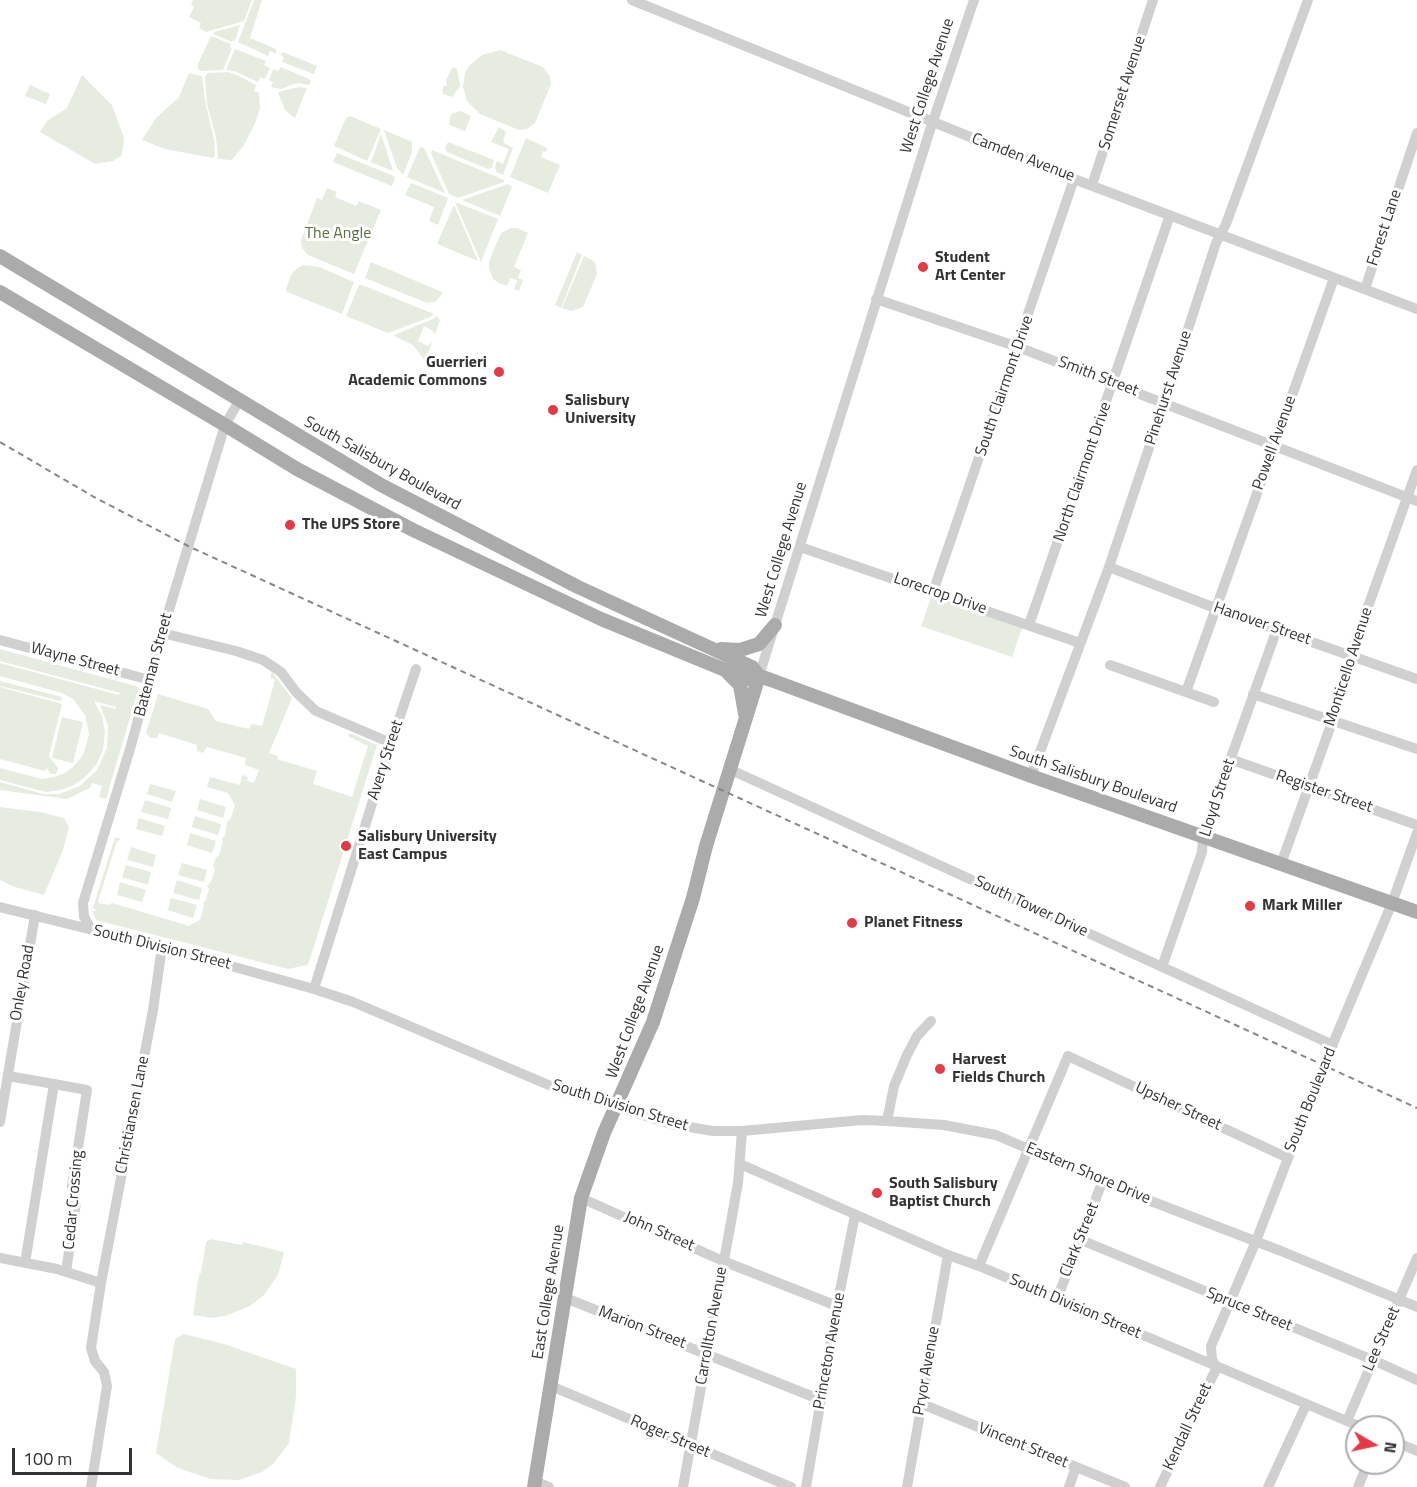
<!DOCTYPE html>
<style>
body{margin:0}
#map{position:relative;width:1417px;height:1487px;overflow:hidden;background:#fff;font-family:"Titillium Web",sans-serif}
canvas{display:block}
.north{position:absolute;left:1345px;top:1415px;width:60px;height:60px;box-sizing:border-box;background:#fff;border:2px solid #adadad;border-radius:50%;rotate:99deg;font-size:16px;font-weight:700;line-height:24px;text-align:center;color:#333}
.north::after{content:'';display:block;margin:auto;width:21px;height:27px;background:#e63946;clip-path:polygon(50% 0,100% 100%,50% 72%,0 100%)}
.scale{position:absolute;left:12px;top:1448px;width:120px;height:27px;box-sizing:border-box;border:3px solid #333;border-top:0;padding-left:8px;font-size:18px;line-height:21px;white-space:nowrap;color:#333;-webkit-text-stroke:4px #fff;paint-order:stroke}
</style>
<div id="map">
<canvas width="1417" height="1487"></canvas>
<div class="north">N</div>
<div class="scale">100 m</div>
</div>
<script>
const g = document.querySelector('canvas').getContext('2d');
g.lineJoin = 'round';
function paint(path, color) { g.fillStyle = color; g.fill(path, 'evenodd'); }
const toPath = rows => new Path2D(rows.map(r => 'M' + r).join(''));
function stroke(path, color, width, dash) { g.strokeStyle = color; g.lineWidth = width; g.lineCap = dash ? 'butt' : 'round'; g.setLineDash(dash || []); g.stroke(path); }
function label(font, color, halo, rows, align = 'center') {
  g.font = font + ' "Titillium Web",sans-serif'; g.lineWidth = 6; g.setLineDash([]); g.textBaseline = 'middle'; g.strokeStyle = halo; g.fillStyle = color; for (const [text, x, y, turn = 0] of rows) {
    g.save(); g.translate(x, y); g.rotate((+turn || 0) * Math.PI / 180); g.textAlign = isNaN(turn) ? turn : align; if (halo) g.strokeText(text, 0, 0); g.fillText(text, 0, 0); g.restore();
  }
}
paint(toPath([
 [193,0,252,0,244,21,206,32,199,28,201,23,189,17,194,7,191,5],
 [254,0,262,0,250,38,276,49,276,54,270,51,268,56,238,42],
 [240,25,235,41,233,40,232,42,213,34,214,32],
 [211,36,231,44,230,47,232,48,223,70,200,71,197,66],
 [235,49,266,61,264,65,270,68,265,79,260,77,258,82,234,71,226,70],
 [500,50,543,67,550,76,551,84,535,123,527,129,519,130,480,114,467,101,463,87,465,73,469,66,482,55],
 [283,52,317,66,314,74,282,62,284,57,280,55],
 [281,67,309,79,311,81,309,85,297,83,281,89,271,87,273,82,269,80,273,69,278,71],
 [455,67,457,69,460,86,452,97,443,94,442,91,444,86,447,86,446,80,452,68],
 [189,73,202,76,205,100,214,140,215,156,213,158,165,149,142,140,156,118,179,97],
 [208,73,227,72,237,75,256,85,254,91,259,93,260,108,255,123,244,145,232,160,218,159,216,137,207,104,205,77],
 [82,75,112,105,124,138,122,155,113,161,95,164,40,132,47,121,67,108],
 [30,85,50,94,46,104,25,96],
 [299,87,307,88,295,118,285,110,278,92],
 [460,111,471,116,465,131,449,125,451,114],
 [350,116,381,129,367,161,334,146,346,118],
 [499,127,506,132,503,142,513,148,503,175,496,172,495,166,497,161,503,164,509,149,491,142],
 [384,130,412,142,412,152,403,175,397,168],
 [381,134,393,171,371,162],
 [526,138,547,148,546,152,543,151,541,157,560,165,548,193,510,177],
 [448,142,494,160,492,168,488,169,447,152,445,148],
 [420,147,424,148,445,193,407,177],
 [432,150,504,180,504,182,458,198,449,194,431,153],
 [337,153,394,176,395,179,392,186,333,162],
 [411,183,448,198,438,225,429,221,434,207,405,195],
 [508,184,512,187,500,216,462,200],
 [327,188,337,192,335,197,356,206,359,201,381,210,354,274,308,255,302,248,301,240,317,198,322,200],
 [455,202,498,219,481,262],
 [454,205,478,261,437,244],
 [511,228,517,228,528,233,514,267,521,270,518,278,523,280,519,291,514,289,517,280,510,278,507,286,499,283,493,279,489,268,489,261,501,233],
 [577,252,582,255,561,308,555,305],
 [584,256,595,262,597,274,583,307,571,311,562,308],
 [371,262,442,292,442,294,435,302,427,303,365,278],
 [303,265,319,267,354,282,342,314,287,292,286,289,291,275,295,270],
 [359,285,362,285,434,314,430,317,388,333,346,316],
 [436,316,440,320,435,334,432,330,424,326,418,341,428,346,432,342,425,361,413,345,394,336,394,335,433,319],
 [931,597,1022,628,1012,657,921,626],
 [0,649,139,687,106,799,99,797,102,786,92,783,90,788,67,799,0,790,0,782,43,794,59,794,80,786,97,770,107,748,108,726,100,705,116,709,116,707,94,701,102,716,105,732,103,750,96,765,85,777,74,785,61,790,46,792,0,780,0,768,42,779,54,777,65,773,73,767,83,755,89,735,85,715,73,699,62,693,0,676,0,663,119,695,120,693,0,661],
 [272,672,292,698,269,753,278,756,277,759,280,760,317,771,313,784,352,797,368,746,348,736,350,733,377,745,309,962,307,965,288,969,96,920,92,911,97,911,93,908,115,837,121,839,117,841,98,901,99,903,108,905,112,903,189,926,200,920,204,906,203,903,206,900,209,889,207,886,211,882,215,870,213,866,215,859,219,855,223,842,222,839,225,835,227,822,231,818,235,805,228,793,207,787,210,777,240,785,242,775,248,777,247,781,254,783,259,770,245,765,246,758,207,747,203,753,197,751,197,745,159,733,157,738,151,738,146,733,158,694,208,709,216,721,249,729,251,724,262,726,275,680,270,677],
 [0,681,62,697,61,701,0,686],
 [0,687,62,704,49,756,58,768,56,774,51,774,46,768,45,771,0,759],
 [62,717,83,722,73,763,52,758],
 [150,784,176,791,172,802,147,794],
 [200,799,226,807,223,818,197,810],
 [145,800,171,808,168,819,141,812],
 [0,807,40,812,64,818,69,827,63,850,44,895,15,887,0,880],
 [195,816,221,824,218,835,192,827],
 [139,818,165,826,162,836,136,829],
 [190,833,216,841,212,853,187,845],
 [131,847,156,855,153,867,127,860],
 [182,863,207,870,204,882,178,875],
 [126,865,151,872,148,885,122,877],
 [177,880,202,888,199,900,173,893],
 [120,882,146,890,142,902,117,895],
 [171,898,197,905,193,918,168,910],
 [210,1239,242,1245,243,1242,284,1252,278,1275,264,1295,250,1306,225,1316,211,1318,193,1315,199,1274,201,1273,206,1242],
 [184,1334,224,1344,296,1369,296,1396,289,1443,274,1463,262,1472,239,1480,210,1479,178,1468,156,1453,175,1339]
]), '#e6ecdf');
stroke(toPath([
 [632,0,1074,179,1417,309],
 [1092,185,1153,0],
 [1365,289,1417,133],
 [876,299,1018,347,1417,501],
 [800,547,1080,643],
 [1109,567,1215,608,1417,679],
 [933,592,1074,179],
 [1029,625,1170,215],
 [162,633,236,651,263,660,281,672,296,692,316,711,391,743],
 [0,640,150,680],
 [1110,665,1214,702],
 [759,676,930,130,974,0],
 [1186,692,1334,278],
 [1253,694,1417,749],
 [1230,759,1417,825],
 [729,769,1333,1045],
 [1031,776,1109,567,1164,403,1216,243,1226,224,1308,0],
 [1281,864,1332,722,1349,669,1351,654,1417,470],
 [0,907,162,947,314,989,353,1002,551,1086,671,1124,713,1131,742,1131,862,1120,887,1121,944,1125,996,1135,1143,1198,1281,1251,1417,1307],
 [92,930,84,917,83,903,130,749,162,633,225,425,239,401],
 [1162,967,1202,852,1203,836,1277,629],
 [314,989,391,743,416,669],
 [8,1076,54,1084],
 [887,1121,894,1086,907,1055,917,1036,931,1021],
 [0,1122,35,915],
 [740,1164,948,1255,979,1266,1361,1427],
 [581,1198,723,1261,837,1306],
 [1081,1240,1373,1360,1417,1380],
 [0,1258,57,1269,101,1283,91,1348,95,1361,104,1372,107,1386,91,1487],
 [25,1263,54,1084,87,1090,72,1186,76,1203,66,1272],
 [979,1266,1068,1056,1288,1158],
 [101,1283,153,1010,162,947],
 [563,1297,821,1400],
 [1057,1299,1103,1180],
 [551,1386,791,1487],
 [922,1404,1125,1487],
 [1347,1421,1417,1258],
 [1393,1441,1417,1451],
 [535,1481,549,1487],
 [683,1487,738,1183,742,1131],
 [806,1487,837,1306,855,1215],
 [907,1487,948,1255],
 [1069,1487,1076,1467],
 [1160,1487,1217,1367,1212,1360,1211,1346,1256,1241,1324,1065,1392,903,1417,833],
 [1268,1487,1306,1405],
 [1358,1487,1368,1463]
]), '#d0d0d0', 10);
stroke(toPath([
 [0,256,381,485,578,587,752,667,759,676],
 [0,292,225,425,297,469,413,530,601,619,747,679,759,676,771,680,1031,776,1417,912],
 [721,649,740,650,759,644,775,625],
 [728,673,740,685,745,714],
 [534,1487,581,1198,604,1133,653,1022,693,898,706,846,759,676]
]), '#ababab', 14);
stroke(toPath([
 [0,442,94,497,188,546,1417,1108]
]), '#888', 2, [6, 4.5]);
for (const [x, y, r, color] of [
 [923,267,6,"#e63946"],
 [499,372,6,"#e63946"],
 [553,410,6,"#e63946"],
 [290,525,6,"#e63946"],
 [346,846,6,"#e63946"],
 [1250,906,6,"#e63946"],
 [852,923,6,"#e63946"],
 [940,1069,6,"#e63946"],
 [877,1193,6,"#e63946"]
]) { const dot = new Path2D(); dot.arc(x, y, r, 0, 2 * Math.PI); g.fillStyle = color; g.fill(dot); stroke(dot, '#fff', 2); }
label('16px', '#333', '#fff', [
 ["West College Avenue",928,86,-72],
 ["Somerset Avenue",1123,93,-72],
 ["Camden Avenue",1023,158,21],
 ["Forest Lane",1385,228,-72],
 ["Smith Street",1098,377,21],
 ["South Clairmont Drive",1005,386,-71],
 ["Pinehurst Avenue",1169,388,-72],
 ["Powell Avenue",1275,443,-70],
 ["South Salisbury Boulevard",382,464,29],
 ["North Clairmont Drive",1083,472,-71],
 ["West College Avenue",782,550,-73],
 ["Lorecrop Drive",940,594,19],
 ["Hanover Street",1262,624,19],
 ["Wayne Street",75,660,15],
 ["Bateman Street",154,665,-75],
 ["Monticello Avenue",1349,667,-72],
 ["Avery Street",386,760,-72],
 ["South Salisbury Boulevard",1093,780,19],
 ["Register Street",1324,792,19],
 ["Lloyd Street",1218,798,-72],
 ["South Tower Drive",1031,907,25],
 ["South Division Street",162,948,14],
 ["Onley Road",23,983,-80],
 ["West College Avenue",636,1012,-70],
 ["South Boulevard",1311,1100,-68],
 ["South Division Street",620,1106,17],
 ["Upsher Street",1178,1107,25],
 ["Christiansen Lane",133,1115,-79],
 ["Eastern Shore Drive",1088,1174,23],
 ["Cedar Crossing",74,1200,-85],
 ["John Street",659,1232,24],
 ["Clark Street",1080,1240,-68],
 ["East College Avenue",549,1292,-81],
 ["South Division Street",1075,1307,23],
 ["Spruce Street",1249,1310,22],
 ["Carrollton Avenue",712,1326,-80],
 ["Marion Street",642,1328,21],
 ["Lee Street",1382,1339,-66],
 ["Princeton Avenue",830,1351,-80],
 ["Pryor Avenue",927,1371,-80],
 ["Kendall Street",1188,1427,-65],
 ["Roger Street",670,1437,23],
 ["Vincent Street",1023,1446,22]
]);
label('16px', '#56703f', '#fff', [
 ["The Angle",338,234]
]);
label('bold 16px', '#333', '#fff', [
 ["Student",935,258],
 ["Art Center",935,276],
 ["Guerrieri",487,363,"right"],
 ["Academic Commons",487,381,"right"],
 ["Salisbury",565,401],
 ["University",565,419],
 ["The UPS Store",302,525],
 ["Salisbury University",358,837],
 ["East Campus",358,855],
 ["Mark Miller",1262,906],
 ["Planet Fitness",864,923],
 ["Harvest",952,1060],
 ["Fields Church",952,1078],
 ["South Salisbury",889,1184],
 ["Baptist Church",889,1202]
], 'left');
</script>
